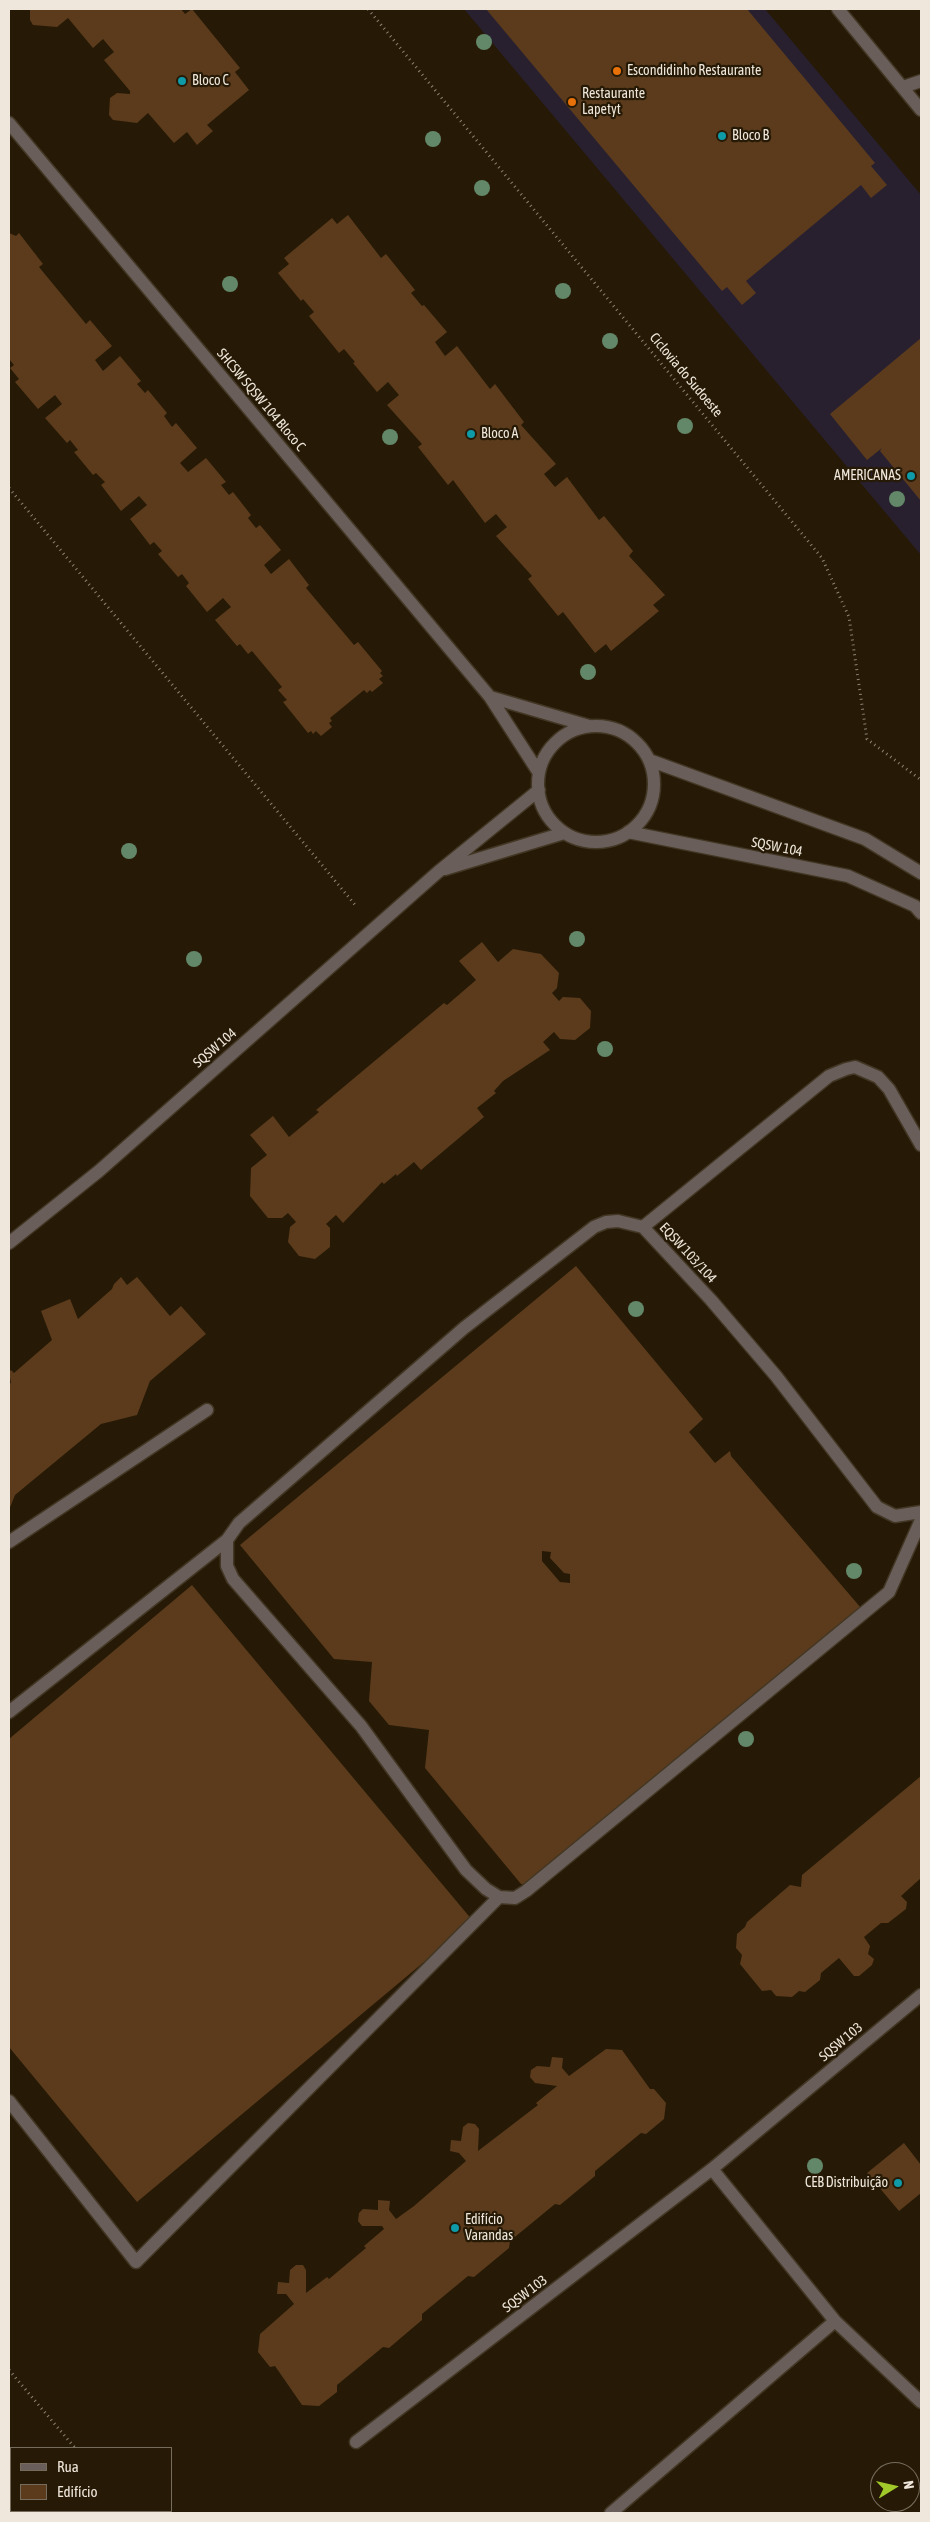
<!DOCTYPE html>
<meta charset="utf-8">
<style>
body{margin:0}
#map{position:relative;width:930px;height:2522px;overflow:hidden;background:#261a06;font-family:"Asap Condensed",sans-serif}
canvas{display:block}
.frame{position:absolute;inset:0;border:10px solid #efe7db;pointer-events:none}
.legend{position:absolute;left:10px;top:2447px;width:162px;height:65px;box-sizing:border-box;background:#261a06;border:1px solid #766c5b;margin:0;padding:6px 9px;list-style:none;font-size:15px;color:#efe7db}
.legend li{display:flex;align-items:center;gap:10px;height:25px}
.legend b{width:25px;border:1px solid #766c5b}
.north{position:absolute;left:870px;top:2462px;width:50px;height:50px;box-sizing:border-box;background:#261a06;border:1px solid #766c5b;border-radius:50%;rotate:81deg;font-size:14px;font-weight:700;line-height:20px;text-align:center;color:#efe7db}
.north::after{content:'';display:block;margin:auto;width:18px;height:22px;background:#a1c92a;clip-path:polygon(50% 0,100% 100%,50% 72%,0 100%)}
</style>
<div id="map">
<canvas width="930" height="2522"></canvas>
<div class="frame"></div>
<ul class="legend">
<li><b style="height:6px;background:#6a5e5a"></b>Rua</li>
<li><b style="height:14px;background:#5b3b1c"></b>Edifício</li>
</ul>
<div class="north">N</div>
</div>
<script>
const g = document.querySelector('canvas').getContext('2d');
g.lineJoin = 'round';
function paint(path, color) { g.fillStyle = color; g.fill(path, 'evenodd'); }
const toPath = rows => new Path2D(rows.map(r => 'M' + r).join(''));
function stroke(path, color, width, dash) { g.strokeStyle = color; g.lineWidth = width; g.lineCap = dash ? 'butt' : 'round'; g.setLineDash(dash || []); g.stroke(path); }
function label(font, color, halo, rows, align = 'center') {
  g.font = font + ' "Asap Condensed",sans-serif'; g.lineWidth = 4.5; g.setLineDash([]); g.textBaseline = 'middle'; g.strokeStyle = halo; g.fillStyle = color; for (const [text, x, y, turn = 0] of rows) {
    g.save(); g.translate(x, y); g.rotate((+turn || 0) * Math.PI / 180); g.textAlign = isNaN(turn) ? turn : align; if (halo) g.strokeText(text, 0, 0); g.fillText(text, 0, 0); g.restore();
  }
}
paint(toPath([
 [464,9,765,9,921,195,921,555]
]), '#28202f');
paint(toPath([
 [30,9,181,9,185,14,192,9,240,68,235,72,249,90,207,125,213,131,197,145,187,132,174,143,148,113,137,123,113,120,109,115,110,98,117,93,130,94,130,91,104,60,114,52,103,39,93,48,68,18,57,27,33,25,30,20],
 [486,9,747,9,875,163,871,166,887,185,871,198,861,185,746,281,756,293,742,305,727,287,722,291],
 [348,215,381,258,386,254,415,290,411,293,422,306,424,305,447,332,435,342,445,356,457,346,490,389,495,384,524,422,521,425,556,464,544,474,555,487,567,477,599,520,604,516,633,551,629,556,665,595,653,605,659,611,611,651,606,644,595,653,563,612,558,616,528,579,532,576,496,536,507,527,496,514,485,523,453,480,448,485,418,447,422,444,387,405,399,395,388,382,377,392,353,363,355,362,344,349,339,353,309,316,314,312,303,299,301,301,278,273,289,264,284,258,332,218,337,224],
 [9,233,16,236,19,233,43,264,39,267,86,324,90,320,112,346,95,360,103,371,120,356,141,381,137,384,145,393,148,390,167,413,164,416,172,427,176,423,197,448,180,463,188,472,206,458,226,482,221,485,229,495,233,492,251,515,248,518,256,528,260,525,281,550,264,565,271,574,289,559,309,585,306,588,354,645,358,642,382,671,380,673,383,676,379,679,383,683,372,692,370,690,367,693,364,690,330,718,332,721,329,723,332,727,321,736,316,731,313,734,311,731,308,733,283,702,287,700,278,690,282,687,252,651,248,654,240,644,237,646,215,620,231,607,223,598,207,612,186,586,189,583,182,574,178,577,158,554,162,551,154,542,150,545,130,519,147,505,139,496,121,511,101,485,105,482,96,473,93,475,74,452,78,450,70,440,67,443,45,418,62,404,55,395,38,409,15,382,19,379,10,368,14,365,9,359],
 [921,338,921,501,880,451,882,448,867,460,830,414],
 [482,942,498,962,513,949,541,954,559,973,557,988,552,993,559,1001,563,997,580,998,591,1011,590,1028,575,1040,560,1039,554,1032,543,1042,550,1050,503,1081,494,1091,496,1093,477,1108,484,1117,421,1170,414,1162,397,1176,396,1174,384,1184,382,1182,343,1223,336,1215,326,1224,330,1228,330,1247,315,1259,299,1256,288,1242,290,1227,296,1222,288,1213,282,1218,268,1218,250,1196,251,1168,267,1155,250,1135,273,1116,289,1137,319,1112,316,1110,444,1003,447,1005,476,980,459,961],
 [576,1266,703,1419,689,1432,715,1463,730,1451,731,1456,861,1608,526,1885,521,1884,425,1768,429,1730,389,1725,369,1701,372,1662,334,1659,240,1545],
 [542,1551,551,1552,550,1558,564,1573,570,1574,570,1583,560,1582,542,1561],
 [121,1277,127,1285,137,1277,170,1316,181,1306,206,1334,150,1381,137,1415,101,1424,15,1495,9,1510,9,1384,11,1383,9,1372,11,1370,14,1373,52,1340,41,1311,70,1299,78,1319,112,1289,114,1284],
 [192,1585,473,1921,137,2202,9,2047,9,1739],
 [921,1776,921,1878,901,1896,907,1902,906,1909,888,1923,881,1923,864,1937,870,1946,868,1954,874,1959,872,1965,859,1976,854,1976,839,1958,821,1973,820,1980,805,1992,799,1991,792,1997,776,1996,771,1990,762,1991,740,1964,742,1955,736,1948,737,1934,745,1927,747,1922,790,1885,801,1887,802,1875],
 [606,2049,622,2050,650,2089,654,2089,666,2103,664,2119,646,2134,641,2133,595,2171,595,2176,560,2205,555,2204,510,2241,509,2248,474,2277,468,2276,422,2314,422,2320,389,2348,383,2347,337,2385,337,2392,319,2406,302,2405,275,2366,270,2367,258,2352,260,2334,294,2304,286,2294,277,2294,278,2282,289,2283,290,2270,296,2265,303,2265,306,2270,306,2293,327,2277,329,2279,366,2248,364,2246,384,2229,382,2226,362,2226,358,2221,359,2213,363,2209,378,2210,378,2200,390,2201,389,2210,396,2219,414,2206,466,2161,459,2153,450,2151,451,2140,461,2141,463,2127,468,2123,475,2124,479,2129,478,2151,538,2105,536,2103,557,2086,535,2083,530,2077,531,2070,537,2066,550,2067,552,2057,563,2058,562,2068,569,2076],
 [904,2143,921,2165,921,2193,899,2211,867,2173]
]), '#5b3b1c');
const service = toPath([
 [838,9,921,110],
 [903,87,921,81],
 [921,1145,889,1089,878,1077,855,1067,846,1069,829,1076,643,1227,711,1300,776,1376,877,1507,895,1516,921,1512],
 [643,1227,618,1221,606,1222,594,1227,464,1328,239,1523,227,1540,227,1566,233,1579,361,1726,466,1870,486,1889,499,1897,515,1898,526,1891,889,1592,921,1520],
 [9,1542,207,1410],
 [9,1712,227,1540],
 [9,2101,136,2262,499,1897]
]);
const minor = toPath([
 [9,123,490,697,539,773],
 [490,697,589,726],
 '538 784a58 58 0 1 1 116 0a58 58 0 1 1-116 0Z',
 [649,760,865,839,921,873],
 [628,832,848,876,915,906,921,913],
 [445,869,564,833],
 [9,1243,99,1171,438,872,539,790],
 [712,2169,835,2321,921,2402],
 [356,2442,712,2169,921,1995],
 [611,2513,835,2321]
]);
stroke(service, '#423724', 15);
stroke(minor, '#423724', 15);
stroke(toPath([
 [368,9,822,558,849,617,867,739,921,780],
 [9,488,356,906],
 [9,2370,75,2448],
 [128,2511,130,2513]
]), '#8e8474', 3, [1, 4]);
stroke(service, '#6a5e5a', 12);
stroke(minor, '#6a5e5a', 12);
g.fillStyle = '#638769';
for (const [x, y] of [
 [484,42],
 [433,139],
 [482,188],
 [230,284],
 [563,291],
 [610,341],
 [685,426],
 [390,437],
 [897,499],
 [588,672],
 [129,851],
 [577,939],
 [194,959],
 [605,1049],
 [636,1309],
 [854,1571],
 [746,1739],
 [815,2166]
]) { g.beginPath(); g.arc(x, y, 8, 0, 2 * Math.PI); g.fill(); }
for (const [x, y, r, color] of [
 [617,71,5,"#e8710a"],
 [182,81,5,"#0f9aa8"],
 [572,102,5,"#e8710a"],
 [722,136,5,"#0f9aa8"],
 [471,434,5,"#0f9aa8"],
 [911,476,5,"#0f9aa8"],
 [898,2183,5,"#0f9aa8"],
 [455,2228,5,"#0f9aa8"]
]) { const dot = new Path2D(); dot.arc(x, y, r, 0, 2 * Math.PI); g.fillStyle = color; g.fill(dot); stroke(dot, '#261a06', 2); }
label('14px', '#efe7db', '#261a06', [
 ["Escondidinho Restaurante",627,71],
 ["Bloco C",192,81],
 ["Restaurante",582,94],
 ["Lapetyt",582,110],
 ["Bloco B",732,136],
 ["Bloco A",481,434],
 ["AMERICANAS",901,476,"right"],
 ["CEB Distribuição",888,2183,"right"],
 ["Edifício",465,2220],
 ["Varandas",465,2236]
], 'left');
label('14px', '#efe7db', '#261a06', [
 ["Ciclovia do Sudoeste",686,375,50],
 ["SHCSW SQSW 104 Bloco C",261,400,50],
 ["SQSW 104",777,847,11],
 ["SQSW 104",215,1048,-41],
 ["EQSW 103/104",688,1253,47],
 ["SQSW 103",841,2042,-40],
 ["SQSW 103",525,2294,-37]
]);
</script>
